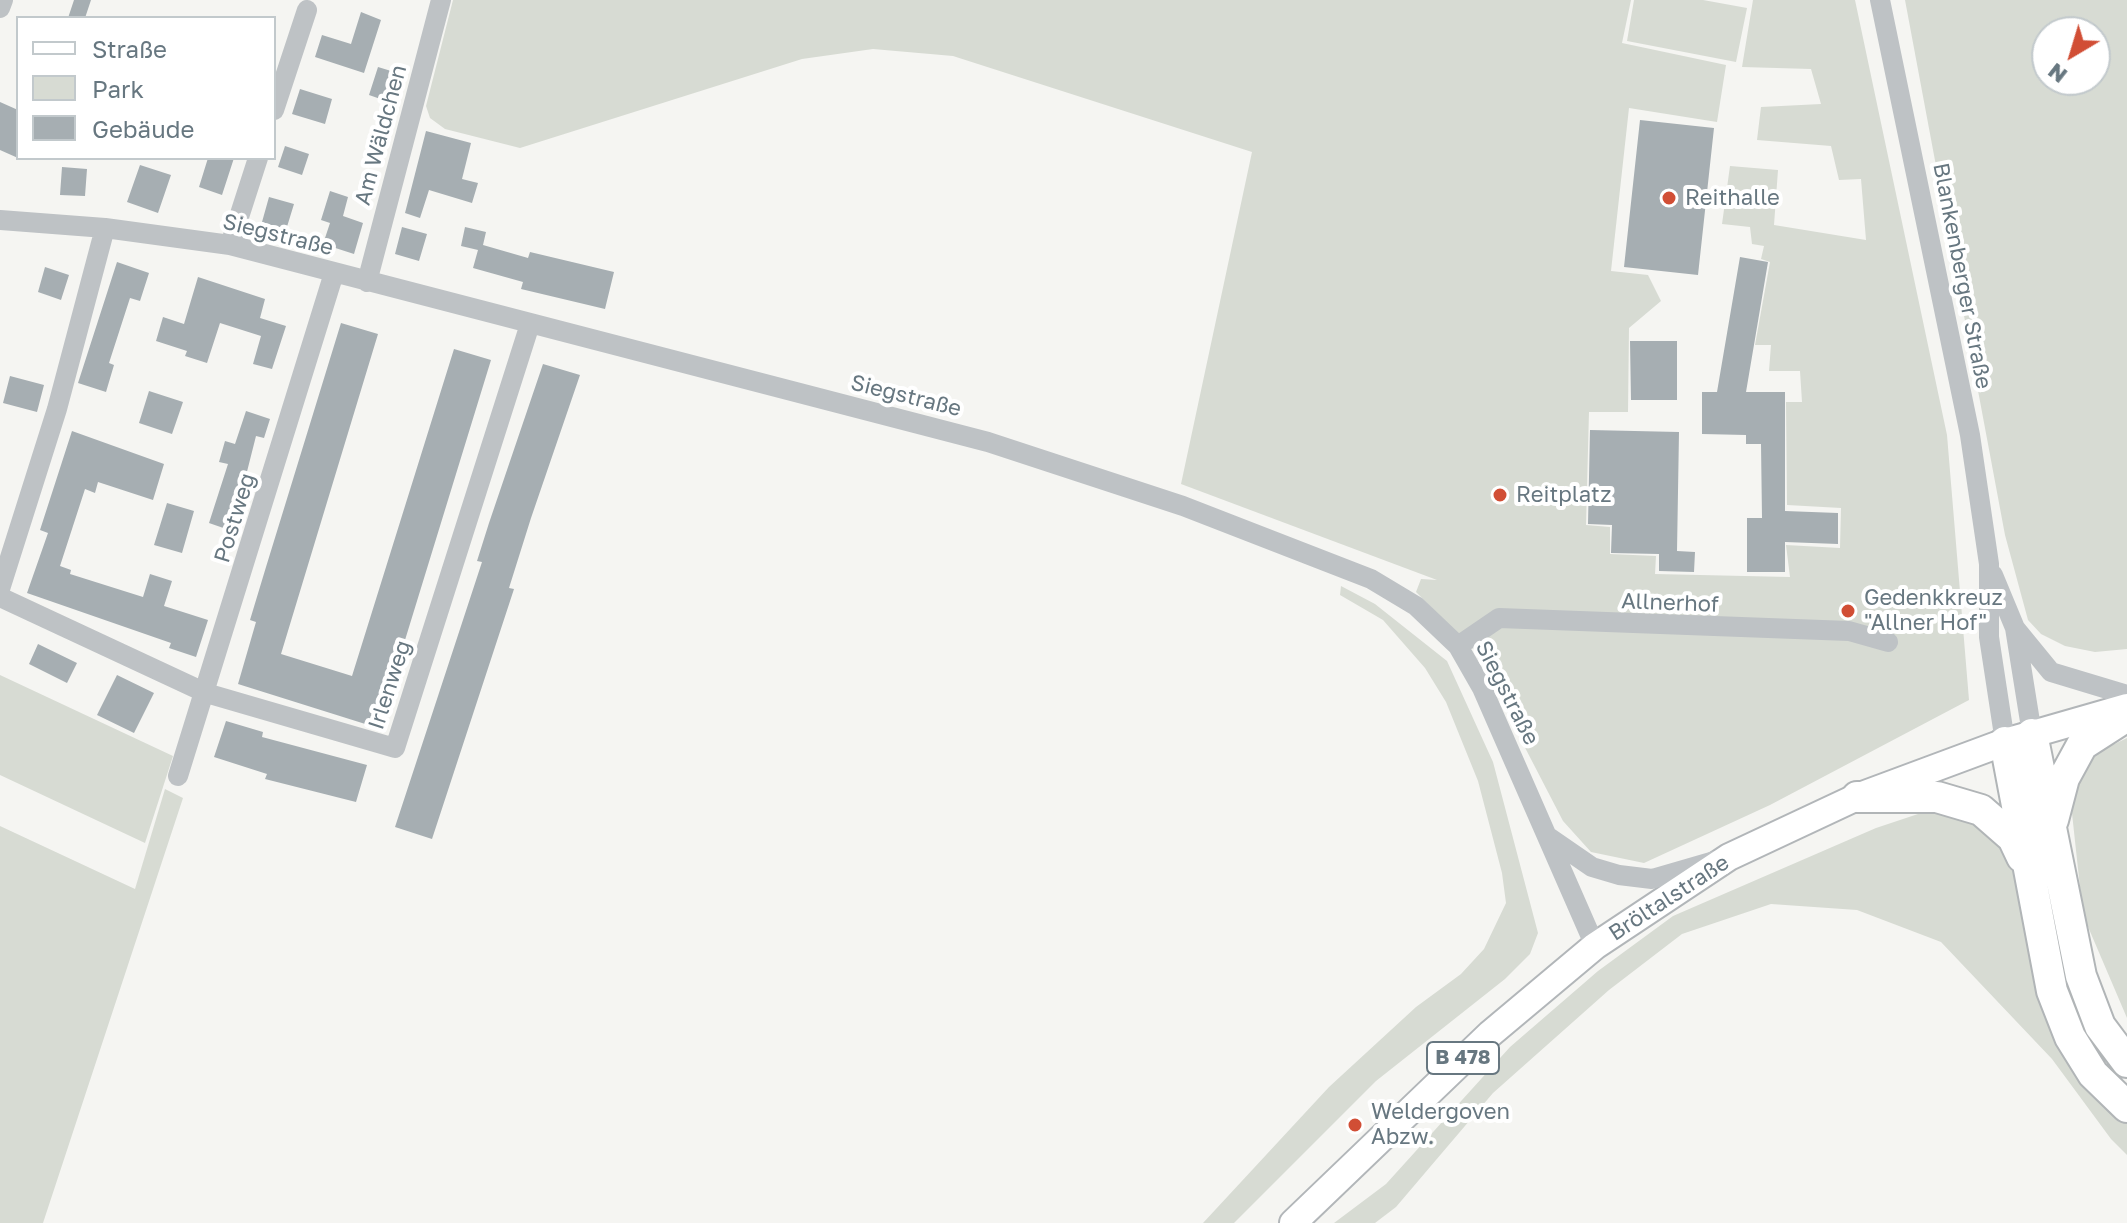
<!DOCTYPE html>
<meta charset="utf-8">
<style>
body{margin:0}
#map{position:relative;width:2127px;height:1223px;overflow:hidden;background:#f5f5f2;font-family:"Golos Text",sans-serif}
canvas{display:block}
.legend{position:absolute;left:16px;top:16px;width:260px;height:144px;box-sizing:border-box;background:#fff;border:2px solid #c2c9cc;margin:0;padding:10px 14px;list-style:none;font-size:24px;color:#677780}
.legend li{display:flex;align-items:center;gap:16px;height:40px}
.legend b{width:40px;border:2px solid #c2c9cc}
.north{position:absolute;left:2031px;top:16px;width:80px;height:80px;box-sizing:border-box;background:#fff;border:2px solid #c2c9cc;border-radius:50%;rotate:218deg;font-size:22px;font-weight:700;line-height:32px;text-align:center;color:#677780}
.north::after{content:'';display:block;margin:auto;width:28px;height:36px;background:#d14e35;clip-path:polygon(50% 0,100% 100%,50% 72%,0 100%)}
</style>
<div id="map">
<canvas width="2127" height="1223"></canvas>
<ul class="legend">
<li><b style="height:10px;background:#fff"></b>Straße</li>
<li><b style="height:22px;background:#d7dbd3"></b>Park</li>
<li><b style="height:22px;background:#a6aeb2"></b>Gebäude</li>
</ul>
<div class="north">N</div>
</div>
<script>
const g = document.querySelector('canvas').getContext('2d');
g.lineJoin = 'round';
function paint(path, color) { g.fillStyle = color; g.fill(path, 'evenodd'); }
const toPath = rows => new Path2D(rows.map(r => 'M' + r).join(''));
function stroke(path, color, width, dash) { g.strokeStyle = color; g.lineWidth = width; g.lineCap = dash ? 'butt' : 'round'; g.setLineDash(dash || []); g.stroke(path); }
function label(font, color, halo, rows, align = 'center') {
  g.font = font + ' "Golos Text",sans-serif'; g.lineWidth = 8; g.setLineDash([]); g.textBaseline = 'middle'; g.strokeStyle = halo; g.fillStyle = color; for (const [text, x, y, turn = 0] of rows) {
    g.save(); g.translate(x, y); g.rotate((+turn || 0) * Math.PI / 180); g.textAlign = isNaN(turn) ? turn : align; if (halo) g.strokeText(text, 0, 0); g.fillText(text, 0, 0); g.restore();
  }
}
paint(toPath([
 [453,0,1631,0,1622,43,1726,65,1717,122,1629,108,1611,271,1648,275,1661,301,1629,328,1628,412,1589,412,1586,525,1610,527,1610,554,1656,556,1655,574,1790,577,1786,545,1840,548,1841,508,1787,505,1786,402,1802,402,1800,371,1769,371,1771,345,1755,345,1770,262,1761,259,1764,246,1752,244,1750,227,1722,224,1730,166,1778,170,1774,225,1866,240,1861,179,1839,180,1831,146,1757,140,1761,107,1821,104,1811,69,1742,67,1753,0,1855,0,1947,435,1969,700,1770,805,1644,863,1591,852,1563,821,1475,651,1416,592,1421,579,1437,580,1181,484,1252,152,953,56,873,49,802,59,520,148,445,129,430,118,426,106],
 [1634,0,1703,0,1747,8,1736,62,1627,41],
 [1905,0,2127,0,2127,649,2095,652,2065,646,2041,634,2028,620,2005,535],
 [2047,32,2095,32,2095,80,2047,80],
 [1341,586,1375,604,1447,661,1493,762,1538,933,1530,954,1505,979,1376,1081,1234,1223,1203,1223,1329,1087,1416,1007,1461,974,1484,949,1506,903,1502,873,1478,781,1446,702,1425,668,1383,620,1340,595],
 [0,675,173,756,145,843,0,775],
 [2127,738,2127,1018,2083,915,2071,804,2076,777,2094,754],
 [165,789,183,798,43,1223,0,1223,0,826,135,889],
 [1927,811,1963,815,1991,835,2013,866,2037,972,2090,1091,2127,1124,2127,1155,2111,1139,2052,1059,1941,942,1857,910,1771,904,1682,934,1609,990,1493,1093,1396,1207,1375,1223,1334,1223,1386,1184,1510,1047,1598,971,1673,916,1876,828]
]), '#d7dbd3');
paint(toPath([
 [74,0,91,0,85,18,68,18],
 [361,12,381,20,364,73,315,57,322,35,351,44],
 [378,67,401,74,392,103,369,95],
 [300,89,332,99,325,124,292,114],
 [0,102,18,110,18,158,0,150],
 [1640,120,1714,128,1698,275,1624,267],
 [426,131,471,143,462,179,478,183,472,203,429,190,420,218,405,213],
 [285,146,309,154,302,175,278,167],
 [208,158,234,158,222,195,199,187],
 [140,165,171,175,158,213,127,202],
 [62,167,87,169,85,196,60,195],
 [330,191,348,197,343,216,363,223,354,254,323,244,330,223,321,220],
 [269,197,294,204,286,230,262,222],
 [402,227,427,234,419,261,395,254],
 [465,227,486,232,483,245,528,258,530,252,614,272,605,309,521,289,523,282,473,268,478,250,461,246],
 [1740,257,1768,262,1746,392,1785,392,1785,511,1838,513,1838,544,1785,542,1785,572,1747,572,1747,518,1762,518,1761,444,1746,444,1746,435,1702,434,1702,392,1717,392],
 [117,262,149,273,140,301,130,298,109,363,114,365,106,392,78,383],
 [45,267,69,275,61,300,38,292],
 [198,277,265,299,260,318,286,326,272,369,253,364,261,336,220,323,207,363,185,356,187,351,156,341,163,317,184,324],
 [341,323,378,334,281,654,352,676,454,349,491,360,378,728,238,684,256,622,250,620,266,567],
 [1630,341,1677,341,1677,400,1631,400],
 [543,364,580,375,531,518,509,588,514,589,432,839,395,827,482,562,477,561,489,523],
 [10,376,44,385,37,412,3,403],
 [149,391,183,402,172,434,139,423],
 [246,411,270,419,264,438,256,436,232,531,209,523,228,464,219,462,225,441,235,444],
 [1590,430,1679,432,1677,551,1695,552,1694,572,1659,571,1659,554,1611,553,1612,525,1588,524],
 [72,431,164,464,153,500,98,482,95,493,85,489,60,566,71,570,70,574,143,597,150,574,172,581,164,606,208,620,196,657,169,648,171,643,27,593,48,533,40,530],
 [167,503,194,511,182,553,154,545],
 [38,644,77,663,67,683,29,664],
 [117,675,154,693,134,733,97,715],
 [226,721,263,732,262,737,367,765,356,802,265,779,267,774,214,757]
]), '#a6aeb2');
const major = toPath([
 [1293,1223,1490,1034,1595,946,1729,857,1857,797,2005,742,2127,707]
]);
const highway = toPath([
 [2032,734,2081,976,2100,1026,2127,1062],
 [2005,742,2052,991,2070,1037,2093,1074,2127,1107],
 [1857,797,1937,797,1981,810,2013,838,2022,857],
 [2053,820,2064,778,2082,745,2127,716]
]);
stroke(major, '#b2b6b9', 30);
stroke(highway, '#b1b5b7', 34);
stroke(toPath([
 [1880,0,1970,435,1989,564,1989,637,2005,742],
 [0,8,3,0],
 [274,110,307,10],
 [0,220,105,228,230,245,988,442,1183,506,1371,579,1416,606,1458,646,1482,688,1595,946],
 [230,245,258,158],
 [367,282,441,0],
 [1993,575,2015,628,2032,734],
 [0,589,57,409,105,228],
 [0,597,206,693,395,748,530,324],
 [2015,628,2051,672,2127,695],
 [1458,646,1499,618,1849,631,1888,642],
 [178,776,334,273],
 [1547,836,1592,867,1619,875,1652,879,1714,861]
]), '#bec2c5', 20);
stroke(major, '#fff', 26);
stroke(highway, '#fff', 30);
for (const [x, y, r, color] of [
 [1669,198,8,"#d14e35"],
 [1500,495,8,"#d14e35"],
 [1848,611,8,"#d14e35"],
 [1355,1125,8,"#d14e35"]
]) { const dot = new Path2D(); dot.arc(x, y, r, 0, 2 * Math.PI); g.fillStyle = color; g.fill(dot); stroke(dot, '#fff', 3); }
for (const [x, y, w] of [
 [1463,1058,72]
]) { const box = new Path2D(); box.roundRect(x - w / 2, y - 16, w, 32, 6); g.fillStyle = '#fff'; g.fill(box); stroke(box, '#677780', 2); }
label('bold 20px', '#677780', null, [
 ["B 478",1463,1058]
]);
label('22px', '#677780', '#fff', [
 ["Am Wäldchen",381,135,-75],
 ["Siegstraße",278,235,14],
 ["Blankenberger Straße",1962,276,79],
 ["Siegstraße",906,396,14],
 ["Postweg",235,518,-73],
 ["Allnerhof",1670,603,2],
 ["Irlenweg",390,685,-72],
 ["Siegstraße",1507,693,63],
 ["Bröltalstraße",1669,898,-33]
]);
label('22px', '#677780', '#fff', [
 ["Reithalle",1685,198],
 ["Reitplatz",1516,495],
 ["Gedenkkreuz",1864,598],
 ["\"Allner Hof\"",1864,623],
 ["Weldergoven",1371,1112],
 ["Abzw.",1371,1137]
], 'left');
</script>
